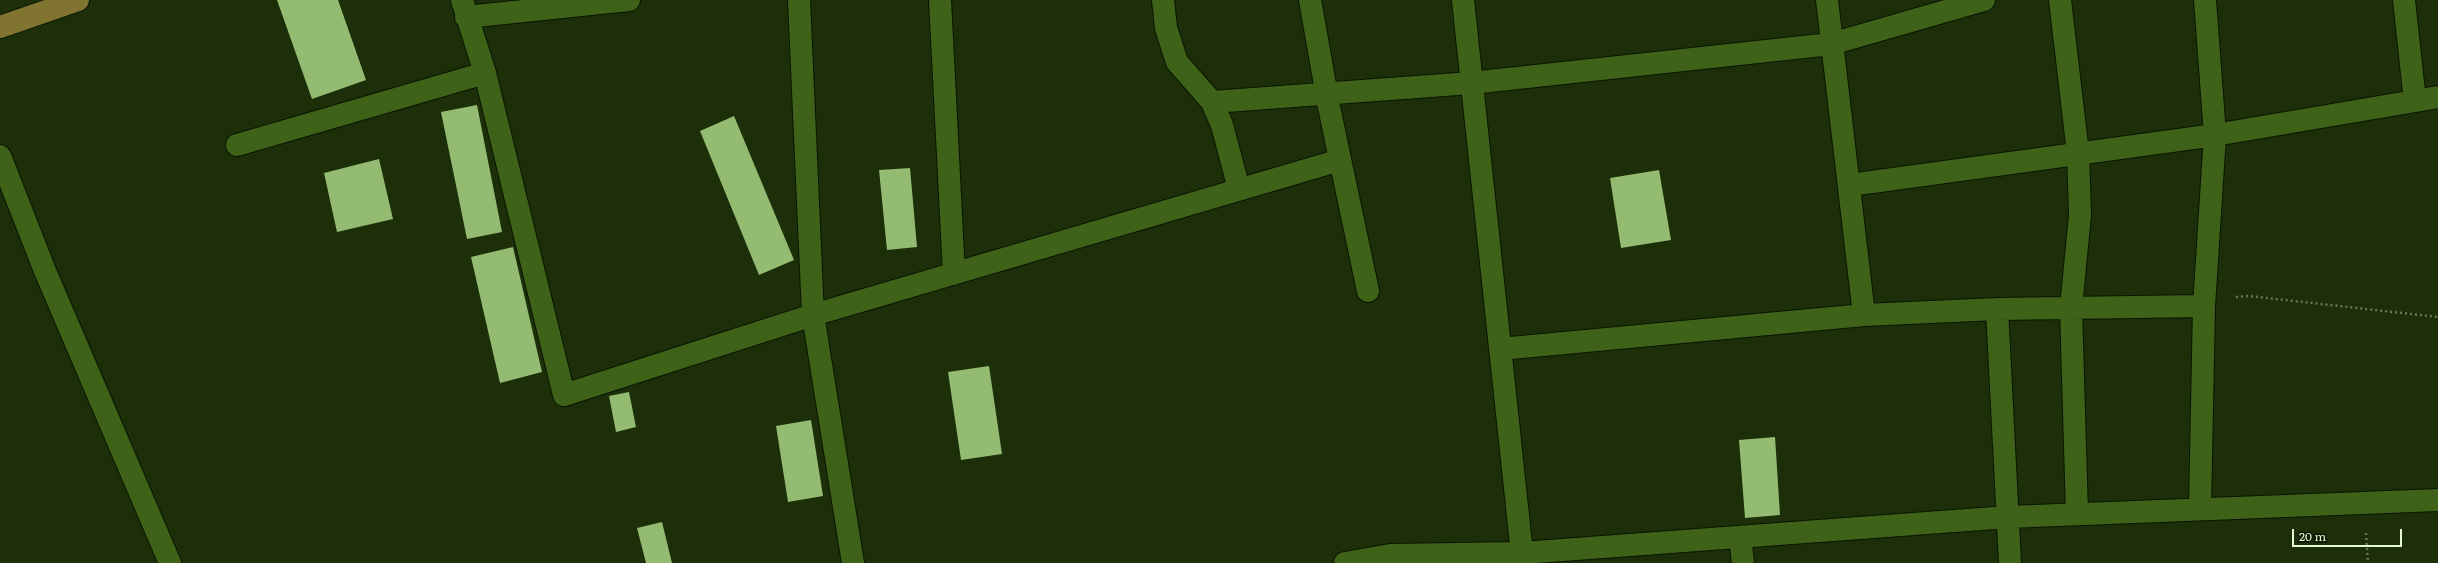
<!DOCTYPE html>
<style>
body{margin:0}
#map{position:relative;width:2438px;height:563px;overflow:hidden;background:#1c2f09;font-family:Literata,serif}
canvas{display:block}
.scale{position:absolute;left:2292px;top:529px;width:110px;height:18px;box-sizing:border-box;border:2px solid #e5fad4;border-top:0;padding-left:5px;font-size:12px;line-height:14px;white-space:nowrap;color:#e5fad4;-webkit-text-stroke:3px #081600;paint-order:stroke}
</style>
<div id="map">
<canvas width="2438" height="563"></canvas>
<div class="scale">20 m</div>
</div>
<script>
const g = document.querySelector('canvas').getContext('2d');
g.lineJoin = 'round';
function paint(path, color) { g.fillStyle = color; g.fill(path, 'evenodd'); }
const toPath = rows => new Path2D(rows.map(r => 'M' + r).join(''));
function stroke(path, color, width, dash) { g.strokeStyle = color; g.lineWidth = width; g.lineCap = dash ? 'butt' : 'round'; g.setLineDash(dash || []); g.stroke(path); }
paint(toPath([
 [277,0,338,0,366,80,312,99],
 [477,105,502,232,467,239,441,112],
 [734,116,794,260,759,275,700,131],
 [379,159,393,219,337,232,324,173],
 [910,168,917,247,887,250,879,170],
 [1659,170,1671,240,1621,248,1610,178],
 [513,247,542,372,500,383,471,257],
 [989,366,1002,454,961,460,948,372],
 [629,392,636,427,616,432,609,396],
 [811,420,823,496,788,502,776,426],
 [1775,437,1780,515,1745,518,1739,440],
 [662,522,672,563,646,563,637,528]
]), '#93bb72');
const minor = toPath([
 [462,0,485,73,564,395,813,315,1340,160],
 [799,0,813,315,853,563],
 [940,0,954,274],
 [1163,0,1166,28,1177,62,1212,102,1222,125,1239,189],
 [1310,0,1329,107,1368,291],
 [1463,0,1523,563],
 [1827,0,1864,315],
 [2060,0,2078,153,2080,215,2071,308,2077,514],
 [2404,0,2415,101],
 [466,17,629,0],
 [1212,102,1471,83,1831,44,1984,0],
 [237,145,485,73],
 [0,156,45,271,170,563],
 [1850,185,2215,135,2438,97],
 [1997,309,2010,563],
 [1500,349,1864,315,1997,309,2204,306],
 [2200,509,2204,306,2215,135,2205,0],
 [1740,537,1743,563],
 [1345,563,1390,555,1522,553,2008,517,2438,500]
]);
const primary = toPath([
 [0,27,78,0]
]);
stroke(minor, '#0a1502', 24);
stroke(primary, '#0a1502', 24);
stroke(toPath([
 [2236,297,2249,296,2438,317],
 [2366,533,2368,563]
]), '#657953', 2.5, [2, 3]);
stroke(minor, '#3f6219', 22);
stroke(primary, '#817330', 22);
</script>
